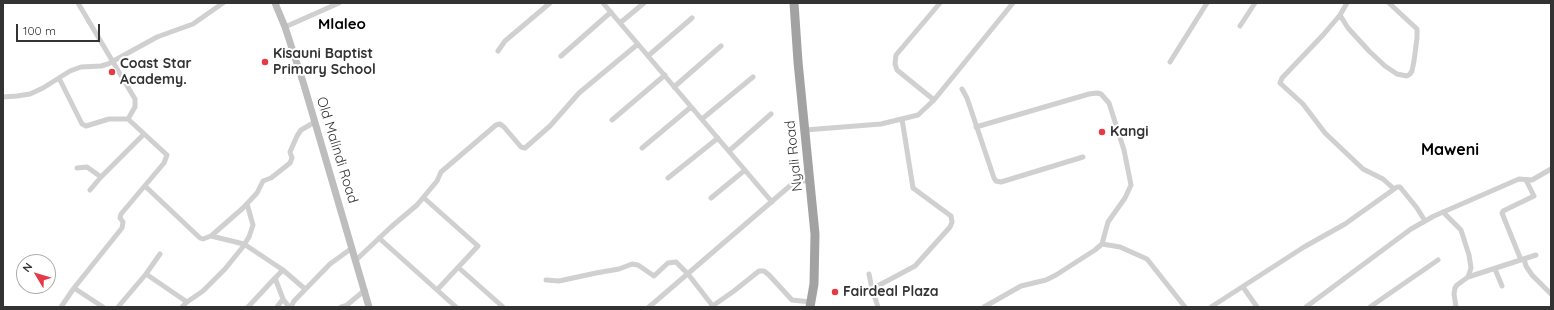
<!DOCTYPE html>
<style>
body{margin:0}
#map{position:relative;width:1554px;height:310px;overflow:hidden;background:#fff;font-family:Quicksand,sans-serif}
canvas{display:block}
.frame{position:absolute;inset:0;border:4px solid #333;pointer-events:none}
.north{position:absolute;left:16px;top:254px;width:40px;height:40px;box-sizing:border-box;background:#fff;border:1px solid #adadad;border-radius:50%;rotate:308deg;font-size:11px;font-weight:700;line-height:16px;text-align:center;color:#333}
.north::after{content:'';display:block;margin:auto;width:14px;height:18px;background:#e63946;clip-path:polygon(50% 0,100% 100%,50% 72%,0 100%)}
.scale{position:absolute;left:16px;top:24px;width:84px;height:18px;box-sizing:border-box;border:2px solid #333;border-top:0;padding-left:5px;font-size:12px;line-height:14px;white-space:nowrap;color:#333;-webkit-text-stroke:3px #fff;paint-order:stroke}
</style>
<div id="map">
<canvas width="1554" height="310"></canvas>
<div class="frame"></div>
<div class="north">N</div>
<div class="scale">100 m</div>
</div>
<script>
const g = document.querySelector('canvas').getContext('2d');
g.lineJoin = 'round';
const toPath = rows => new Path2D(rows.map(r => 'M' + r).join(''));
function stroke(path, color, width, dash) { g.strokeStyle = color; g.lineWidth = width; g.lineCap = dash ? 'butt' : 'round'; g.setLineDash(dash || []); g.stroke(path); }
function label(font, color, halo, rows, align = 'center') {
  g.font = font + ' Quicksand,sans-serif'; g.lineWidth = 4; g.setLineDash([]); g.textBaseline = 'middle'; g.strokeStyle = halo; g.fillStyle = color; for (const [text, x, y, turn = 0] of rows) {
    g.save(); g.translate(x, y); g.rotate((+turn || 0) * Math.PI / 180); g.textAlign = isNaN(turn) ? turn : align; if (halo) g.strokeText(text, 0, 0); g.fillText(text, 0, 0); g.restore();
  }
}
stroke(toPath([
 [78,3,135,99,135,107,128,119],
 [603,3,772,202],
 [1347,3,1340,15,1348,28,1369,51,1385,66,1397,74,1407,76,1410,74,1412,71,1414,61,1417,38,1417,29,1389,3],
 [1340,15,1323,35,1282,78,1280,83,1303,104,1325,133,1363,169,1383,179,1393,188],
 [620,23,644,3],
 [1240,26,1255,3],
 [285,27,339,3],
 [498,51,505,41,550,3],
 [561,56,611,12],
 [648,56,692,18],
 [1170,62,1207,3],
 [59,78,82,124,86,126,109,119,128,119,167,155,164,163,121,214,120,218,123,222,122,228,74,288,61,307],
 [674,87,721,46],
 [962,89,967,98,994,178,996,181,1001,182,1083,157],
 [3,97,17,96,30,94,43,88,70,71,81,67,101,66,108,64,157,37,193,24,223,3],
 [934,100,897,70,895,64,896,55,940,3],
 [702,119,753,77],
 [612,120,665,75],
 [976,127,1089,94,1097,93,1101,94,1109,103,1124,150,1131,185,1125,198,1108,222,1102,244,1095,250,1056,275,1046,280,1021,286,984,307],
 [805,130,881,124,918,115,934,100,1013,3],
 [642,148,691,107],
 [729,151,771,114],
 [77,168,87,167,101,177],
 [668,178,718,138],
 [145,186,200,238,203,239,211,236,244,244,283,270,305,289],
 [90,190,101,177,143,135],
 [424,198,478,246,437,290],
 [711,198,745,170],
 [1443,212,1461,230,1469,255,1471,268,1468,277,1457,285,1455,288,1454,294,1456,307],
 [211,236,243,208,257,193,263,181,271,178,290,163,292,158,290,152,297,136,301,130,315,122],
 [379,238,456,307],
 [1102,244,1120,247,1147,259,1185,307],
 [1524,259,1526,266,1532,275,1551,294],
 [356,260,391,227,417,205,437,181,441,172,496,125,500,124,504,127,521,147,525,148,550,126,579,93,638,44],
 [1521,260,1502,213,1503,211,1534,196,1526,180],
 [459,268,503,307],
 [1495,269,1502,286],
 [283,270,275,278,283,299,289,307],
 [146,274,187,302],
 [869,274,872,289,878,307],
 [1468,277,1536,255],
 [546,280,559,281,596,273,619,269,632,264,638,265,654,276,668,263,676,262,688,274,712,305],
 [1243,287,1257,307],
 [74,288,103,307],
 [872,289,915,266,950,227,952,222,951,216,913,188,902,119],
 [118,307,146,274,160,254],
 [182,307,187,302,203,291,225,269,242,248,249,237,253,225,247,204],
 [248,307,275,278],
 [277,307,283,299],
 [291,307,294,301,330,264,352,248],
 [341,307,347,305,365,290],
 [649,307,791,185,797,182,810,180],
 [711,307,734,291,759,271,764,271,769,275,792,300,811,302],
 [1211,307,1304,247,1345,224,1397,187,1400,187,1417,208,1425,221],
 [1306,307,1411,229,1434,216,1519,179,1532,180,1551,169],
 [1370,307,1438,260]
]), '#d0d0d0', 5);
stroke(toPath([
 [275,3,285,27,304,85,369,307]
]), '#bdbdbd', 7);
stroke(toPath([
 [794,3,798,62,815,234,814,284,810,307]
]), '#a2a2a2', 9);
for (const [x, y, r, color] of [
 [265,62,4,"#e63946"],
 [112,72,4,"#e63946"],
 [1102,132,4,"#e63946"],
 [835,292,4,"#e63946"]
]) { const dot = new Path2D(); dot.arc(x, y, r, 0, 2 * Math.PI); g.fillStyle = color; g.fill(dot); stroke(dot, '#fff', 1.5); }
label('bold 14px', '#333', '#fff', [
 ["Kisauni Baptist",273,54],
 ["Primary School",273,70],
 ["Coast Star",120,64],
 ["Academy.",120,80],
 ["Kangi",1110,132],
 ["Fairdeal Plaza",843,292]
], 'left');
label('14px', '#333', '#fff', [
 ["Old Malindi Road",337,150,73],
 ["Nyali Road",794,156,-96]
]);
label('bold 15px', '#000', '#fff', [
 ["Mlaleo",342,24]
]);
label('bold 16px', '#000', '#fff', [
 ["Maweni",1450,150]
]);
</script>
